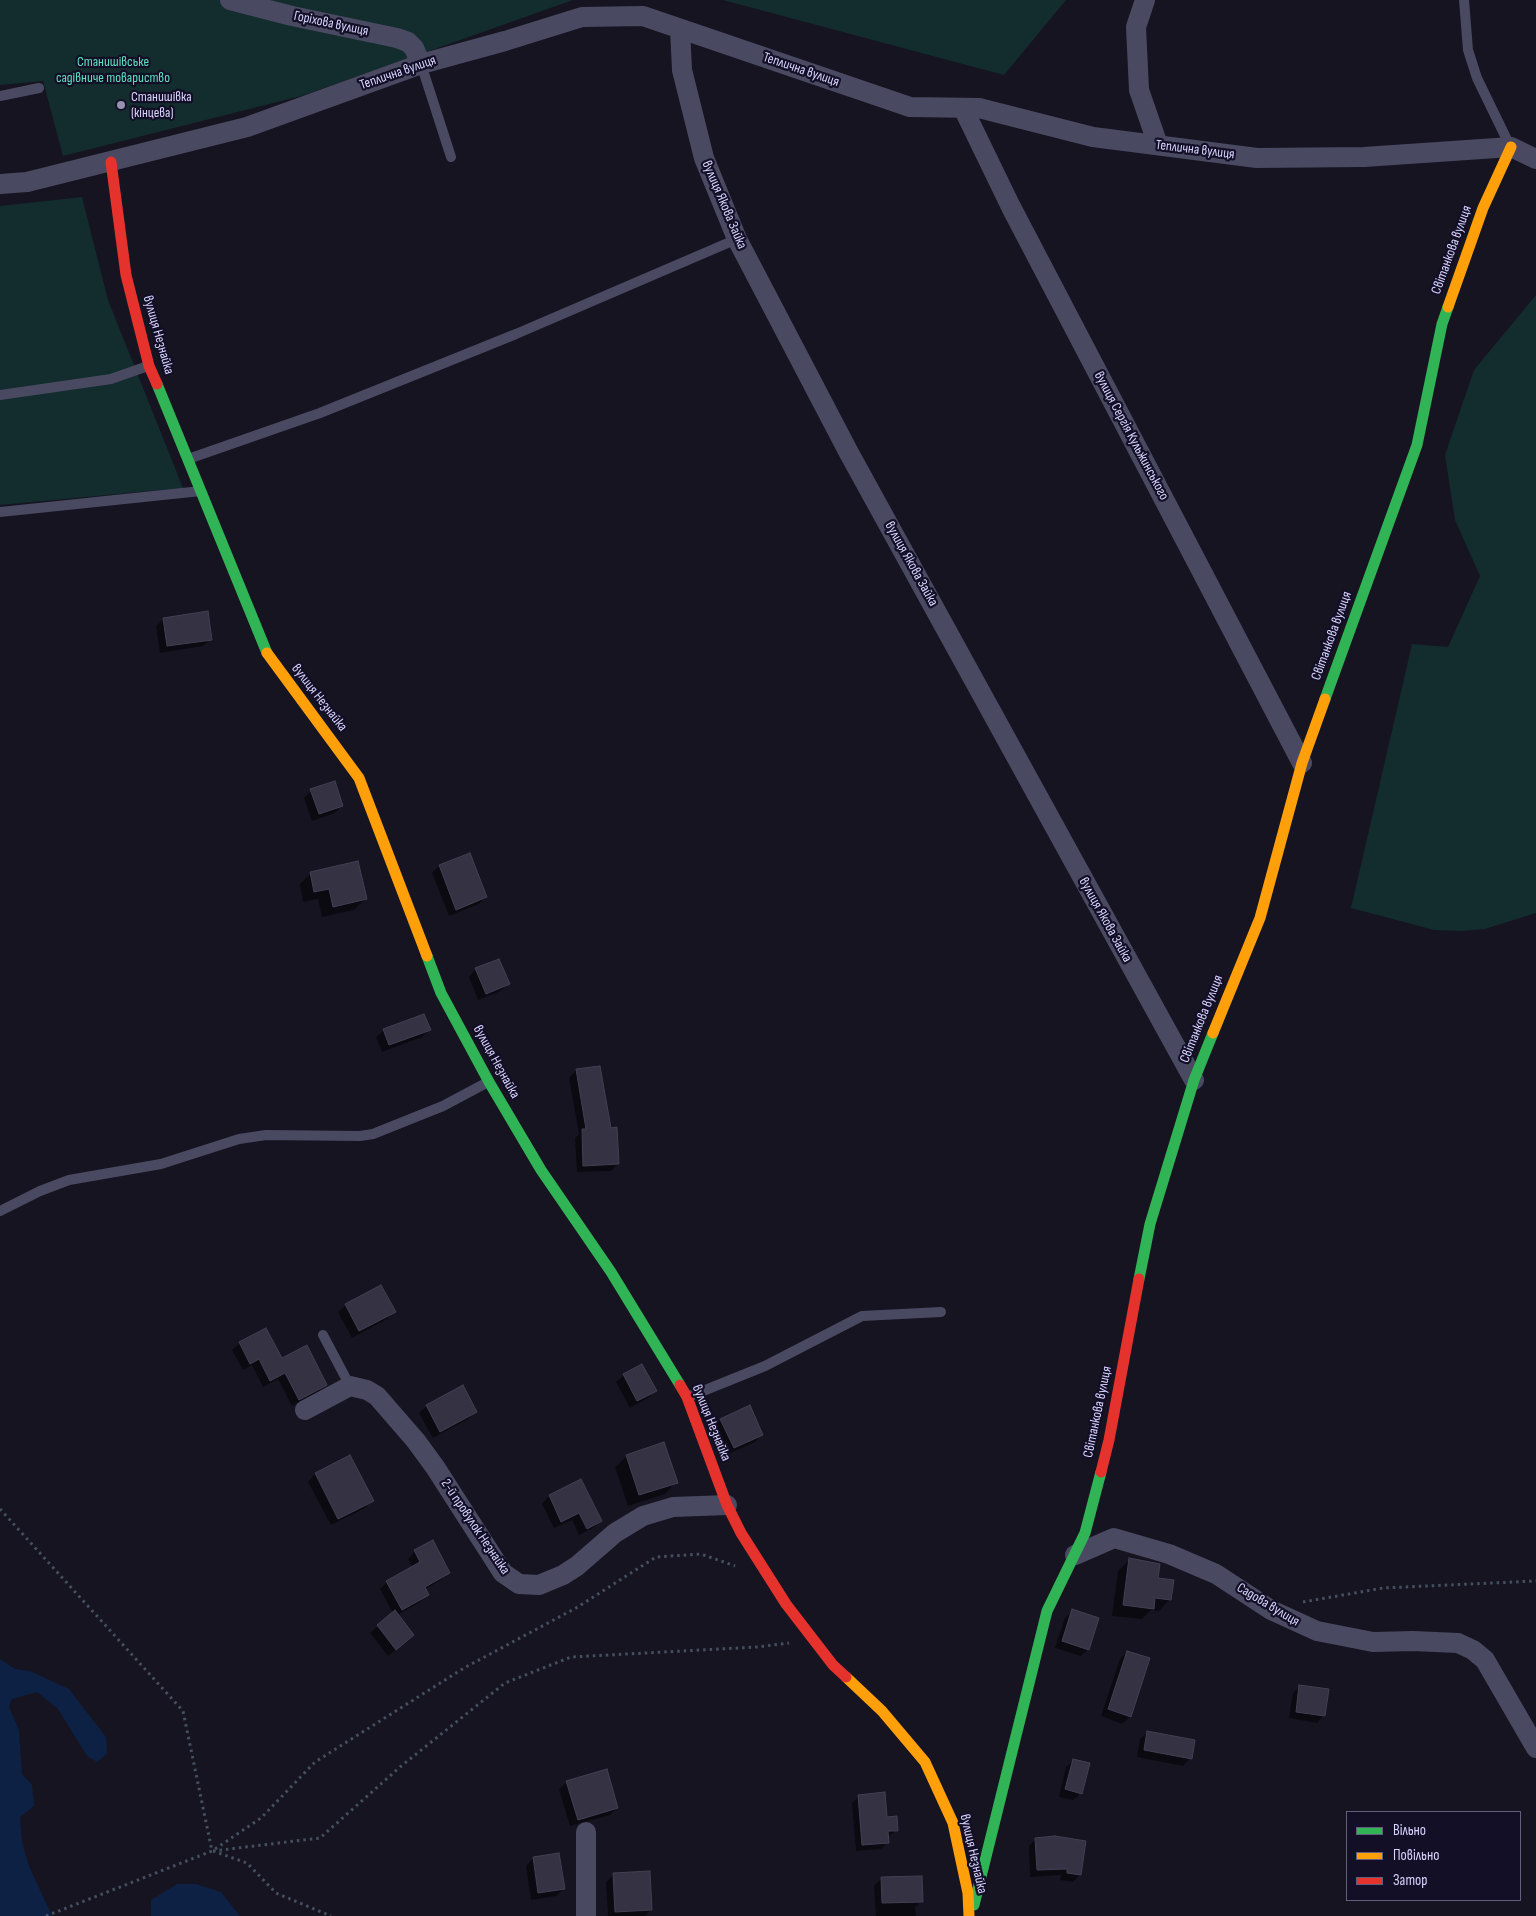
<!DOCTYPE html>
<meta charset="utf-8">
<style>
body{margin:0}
#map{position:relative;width:1536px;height:1916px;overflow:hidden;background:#161421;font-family:"Sofia Sans Condensed",sans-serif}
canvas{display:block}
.legend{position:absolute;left:1346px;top:1811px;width:175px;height:90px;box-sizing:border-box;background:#130f26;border:1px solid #625e7d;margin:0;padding:6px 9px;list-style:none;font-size:15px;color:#d9d4ff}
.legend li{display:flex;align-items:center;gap:10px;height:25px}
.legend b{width:25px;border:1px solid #625e7d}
</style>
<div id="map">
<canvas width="1536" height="1916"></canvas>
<ul class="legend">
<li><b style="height:6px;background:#30b455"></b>Вільно</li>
<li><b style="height:6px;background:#ff9f0a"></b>Повільно</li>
<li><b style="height:6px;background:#e5322d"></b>Затор</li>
</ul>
</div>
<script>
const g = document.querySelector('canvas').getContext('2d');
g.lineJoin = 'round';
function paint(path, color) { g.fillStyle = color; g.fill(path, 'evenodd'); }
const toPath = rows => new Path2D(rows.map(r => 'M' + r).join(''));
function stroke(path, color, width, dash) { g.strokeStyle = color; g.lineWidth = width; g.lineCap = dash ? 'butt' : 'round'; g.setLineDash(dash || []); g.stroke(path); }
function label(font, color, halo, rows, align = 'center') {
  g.font = font + ' "Sofia Sans Condensed",sans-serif'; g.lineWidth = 4.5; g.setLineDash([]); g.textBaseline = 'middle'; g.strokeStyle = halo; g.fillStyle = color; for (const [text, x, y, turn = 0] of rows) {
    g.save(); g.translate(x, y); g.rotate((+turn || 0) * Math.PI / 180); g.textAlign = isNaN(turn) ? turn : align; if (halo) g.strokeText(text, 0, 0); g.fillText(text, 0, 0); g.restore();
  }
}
paint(toPath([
 [0,0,573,0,305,95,63,156,43,81,0,85],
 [723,0,1066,0,1004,75],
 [82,197,108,300,183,488,0,505,0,206],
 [1536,295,1536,913,1485,929,1462,931,1434,930,1351,908,1412,644,1448,647,1480,576,1455,520,1445,455,1474,370]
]), '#132c2d');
paint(toPath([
 [0,1659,15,1669,30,1671,69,1689,106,1737,107,1754,97,1762,87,1756,58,1709,37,1692,12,1699,9,1707,19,1730,22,1774,32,1785,34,1806,20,1817,22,1842,29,1866,52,1916,0,1916],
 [177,1884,196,1884,221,1892,240,1916,151,1916,151,1900]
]), '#0d2144');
paint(toPath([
 [164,619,211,639,203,646,160,653,156,626],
 [311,791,342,805,335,813,312,821,304,798],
 [439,866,486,897,479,904,449,916,432,873],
 [311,873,365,899,354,910,322,917,318,899,303,902,300,884],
 [476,969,508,984,501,991,478,1000,469,977],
 [384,1030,429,1030,422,1037,382,1052,376,1037],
 [576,1070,618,1164,611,1171,577,1172,575,1138,579,1134,569,1078],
 [346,1305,394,1312,387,1319,352,1338,338,1312],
 [240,1343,282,1360,325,1385,318,1392,292,1406,278,1379,263,1387,252,1365,243,1370,232,1350],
 [642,1365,655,1391,648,1398,630,1408,616,1382,624,1375],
 [427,1406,476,1411,468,1419,433,1438,419,1413],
 [721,1420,762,1434,755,1442,726,1455,713,1427],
 [627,1456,676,1482,665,1494,628,1506,615,1467],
 [350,1457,372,1500,365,1508,331,1525,308,1482,315,1474],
 [581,1481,600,1521,593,1528,579,1535,572,1520,554,1528,542,1504,549,1496],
 [415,1551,448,1573,441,1580,425,1589,428,1594,420,1602,397,1615,413,1635,388,1656,370,1633,393,1613,380,1589,387,1582,413,1568,408,1559],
 [1129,1560,1157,1579,1170,1599,1159,1611,1151,1610,1142,1619,1112,1616,1118,1571],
 [1073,1610,1088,1649,1081,1656,1055,1648,1065,1618],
 [1127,1652,1149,1659,1130,1717,1122,1724,1101,1716,1120,1659],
 [1300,1686,1324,1715,1317,1723,1289,1718,1293,1693],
 [1148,1732,1190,1758,1183,1766,1137,1757,1140,1739],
 [1074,1760,1081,1793,1073,1800,1059,1797,1066,1767],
 [567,1782,617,1808,610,1815,570,1826,559,1789],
 [859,1796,897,1830,888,1837,888,1842,881,1849,856,1851,852,1803],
 [1036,1839,1080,1874,1073,1882,1060,1880,1061,1875,1030,1877,1029,1846],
 [533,1858,563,1889,556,1896,531,1900,526,1866],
 [613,1875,651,1910,645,1916,608,1916,606,1882],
 [882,1878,922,1901,915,1907,916,1916,876,1916,874,1886]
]), '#0007');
const building = toPath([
 [208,611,212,640,167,646,163,618,208,611],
 [335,781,343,806,319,814,310,789,335,781],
 [470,853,487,897,456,910,439,865,470,853],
 [358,861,367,899,333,907,329,889,314,892,310,872,358,861],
 [499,959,510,984,486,994,475,968,499,959],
 [424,1014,431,1030,389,1045,383,1029,424,1014],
 [600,1066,611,1128,617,1127,619,1164,583,1166,582,1129,586,1129,576,1069,600,1066],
 [381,1285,396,1312,359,1331,345,1304,381,1285],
 [266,1328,282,1358,307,1345,327,1385,299,1400,285,1373,270,1381,259,1359,250,1364,239,1342,266,1328],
 [642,1364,657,1391,637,1401,623,1374,642,1364],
 [463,1385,477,1412,440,1432,426,1405,463,1385],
 [750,1405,763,1435,734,1448,720,1419,750,1405],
 [664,1442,678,1483,639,1495,626,1455,664,1442],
 [350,1455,374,1501,338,1519,315,1473,350,1455],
 [581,1479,602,1521,587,1529,579,1513,561,1522,549,1495,581,1479],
 [433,1540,450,1573,425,1587,429,1595,402,1610,386,1581,420,1562,414,1550,433,1540],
 [1129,1558,1160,1564,1158,1578,1174,1580,1171,1600,1155,1598,1154,1609,1123,1605,1129,1558],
 [1072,1609,1099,1618,1089,1650,1062,1641,1072,1609],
 [395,1610,414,1635,396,1650,377,1625,395,1610],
 [1127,1651,1150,1658,1131,1717,1108,1709,1127,1651],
 [1299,1685,1329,1689,1325,1716,1296,1712,1299,1685],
 [1147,1731,1195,1740,1192,1759,1144,1750,1147,1731],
 [1073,1759,1090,1763,1082,1794,1065,1789,1073,1759],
 [607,1769,618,1808,578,1820,566,1781,607,1769],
 [885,1792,887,1817,897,1816,898,1831,888,1831,889,1843,862,1845,858,1795,885,1792],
 [1055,1836,1086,1841,1081,1875,1067,1873,1067,1869,1037,1870,1035,1838,1055,1836],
 [559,1853,565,1889,538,1893,533,1857,559,1853],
 [650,1871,652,1910,615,1912,613,1873,650,1871],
 [922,1876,923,1902,882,1903,881,1877,922,1876]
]);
paint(building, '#343243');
stroke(building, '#433f54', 1);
stroke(toPath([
 [0,1509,183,1711,212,1851],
 [1303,1602,1383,1588,1536,1581],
 [213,1851,320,1838,400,1767,505,1683,571,1657,757,1647,789,1643],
 [213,1851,247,1863,276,1893,331,1916],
 [46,1916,212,1851,261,1818,315,1762,464,1668,576,1608,656,1557,701,1554,735,1566]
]), '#44505f', 3, [2.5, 4]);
stroke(toPath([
 [1464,0,1468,50,1477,78,1510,146],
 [421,64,451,157],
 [0,96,39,88],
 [0,395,111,379,148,366],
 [191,458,320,413,516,334,737,239],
 [0,512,201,491],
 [0,1211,40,1191,69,1180,161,1164,239,1139,266,1135,360,1136,373,1134,443,1106,488,1082],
 [323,1335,350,1386],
 [688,1397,765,1366,862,1316,941,1312]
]), '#4a4962', 10);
stroke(toPath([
 [230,0,292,16,397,38,408,42,414,48,421,64],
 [1145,0,1136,27,1139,90,1158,145],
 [680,29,682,70,704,158,737,239,849,453,1194,1080],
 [963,108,1011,207,1302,763],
 [0,184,27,182,247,127,421,64,505,41,582,17,643,16,910,107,979,108,1093,137,1257,158,1364,157,1511,147,1536,159],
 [305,1410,350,1386,367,1390,377,1396,416,1441,435,1467,503,1573,519,1584,539,1585,563,1575,577,1566,615,1533,643,1516,673,1507,727,1505],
 [1075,1555,1114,1538,1169,1554,1216,1574,1271,1610,1317,1631,1373,1642,1413,1641,1458,1643,1473,1650,1485,1660,1536,1748],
 [586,1832,586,1916]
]), '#4a4962', 20);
stroke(toPath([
 [157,384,267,653],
 [1325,699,1417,445,1442,324,1448,307],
 [427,956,441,993,489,1082,541,1170,611,1272,680,1385],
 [1139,1279,1150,1224,1194,1080,1213,1033],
 [974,1905,1047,1611,1085,1533,1101,1472]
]), '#30b455', 11);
stroke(toPath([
 [1448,307,1483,208,1511,147],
 [267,653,359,778,427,956],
 [1213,1033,1260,918,1302,763,1325,699],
 [846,1677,882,1711,925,1762,953,1823,968,1893,969,1916]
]), '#ff9f0a', 11);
stroke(toPath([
 [111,162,126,275,149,366,157,384],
 [680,1385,687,1397,727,1505,741,1533,786,1604,833,1665,846,1677],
 [1101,1472,1109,1440,1139,1279]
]), '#e5322d', 11);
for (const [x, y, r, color] of [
 [121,105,5,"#9591b1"]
]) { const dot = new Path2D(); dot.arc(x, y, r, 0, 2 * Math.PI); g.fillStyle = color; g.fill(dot); stroke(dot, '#130f26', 2); }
label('14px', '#d9d4ff', '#130f26', [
 ["Горіхова вулиця",331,24,12],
 ["Теплична вулиця",801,70,19],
 ["Теплична вулиця",398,73,-19],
 ["Теплична вулиця",1195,150,7],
 ["вулиця Якова Зайка",724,205,67],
 ["Світанкова вулиця",1452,250,-70],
 ["вулиця Незнайка",158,335,74],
 ["вулиця Сергія Кульжинського",1131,436,62],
 ["вулиця Якова Зайка",911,564,61],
 ["Світанкова вулиця",1332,636,-70],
 ["вулиця Незнайка",319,698,52],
 ["вулиця Якова Зайка",1105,920,61],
 ["Світанкова вулиця",1202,1019,-68],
 ["вулиця Незнайка",496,1062,61],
 ["Світанкова вулиця",1098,1412,-78],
 ["вулиця Незнайка",711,1423,68],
 ["2-й провулок Незнайка",475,1527,56],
 ["Садова вулиця",1268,1605,31],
 ["вулиця Незнайка",973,1854,77]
]);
label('14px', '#5fe0c0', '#130f26', [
 ["Станишівське",113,62],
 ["садівниче товариство",113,78]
]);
label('14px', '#d9d4ff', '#130f26', [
 ["Станишівка",131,97],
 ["(кінцева)",131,113]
], 'left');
</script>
